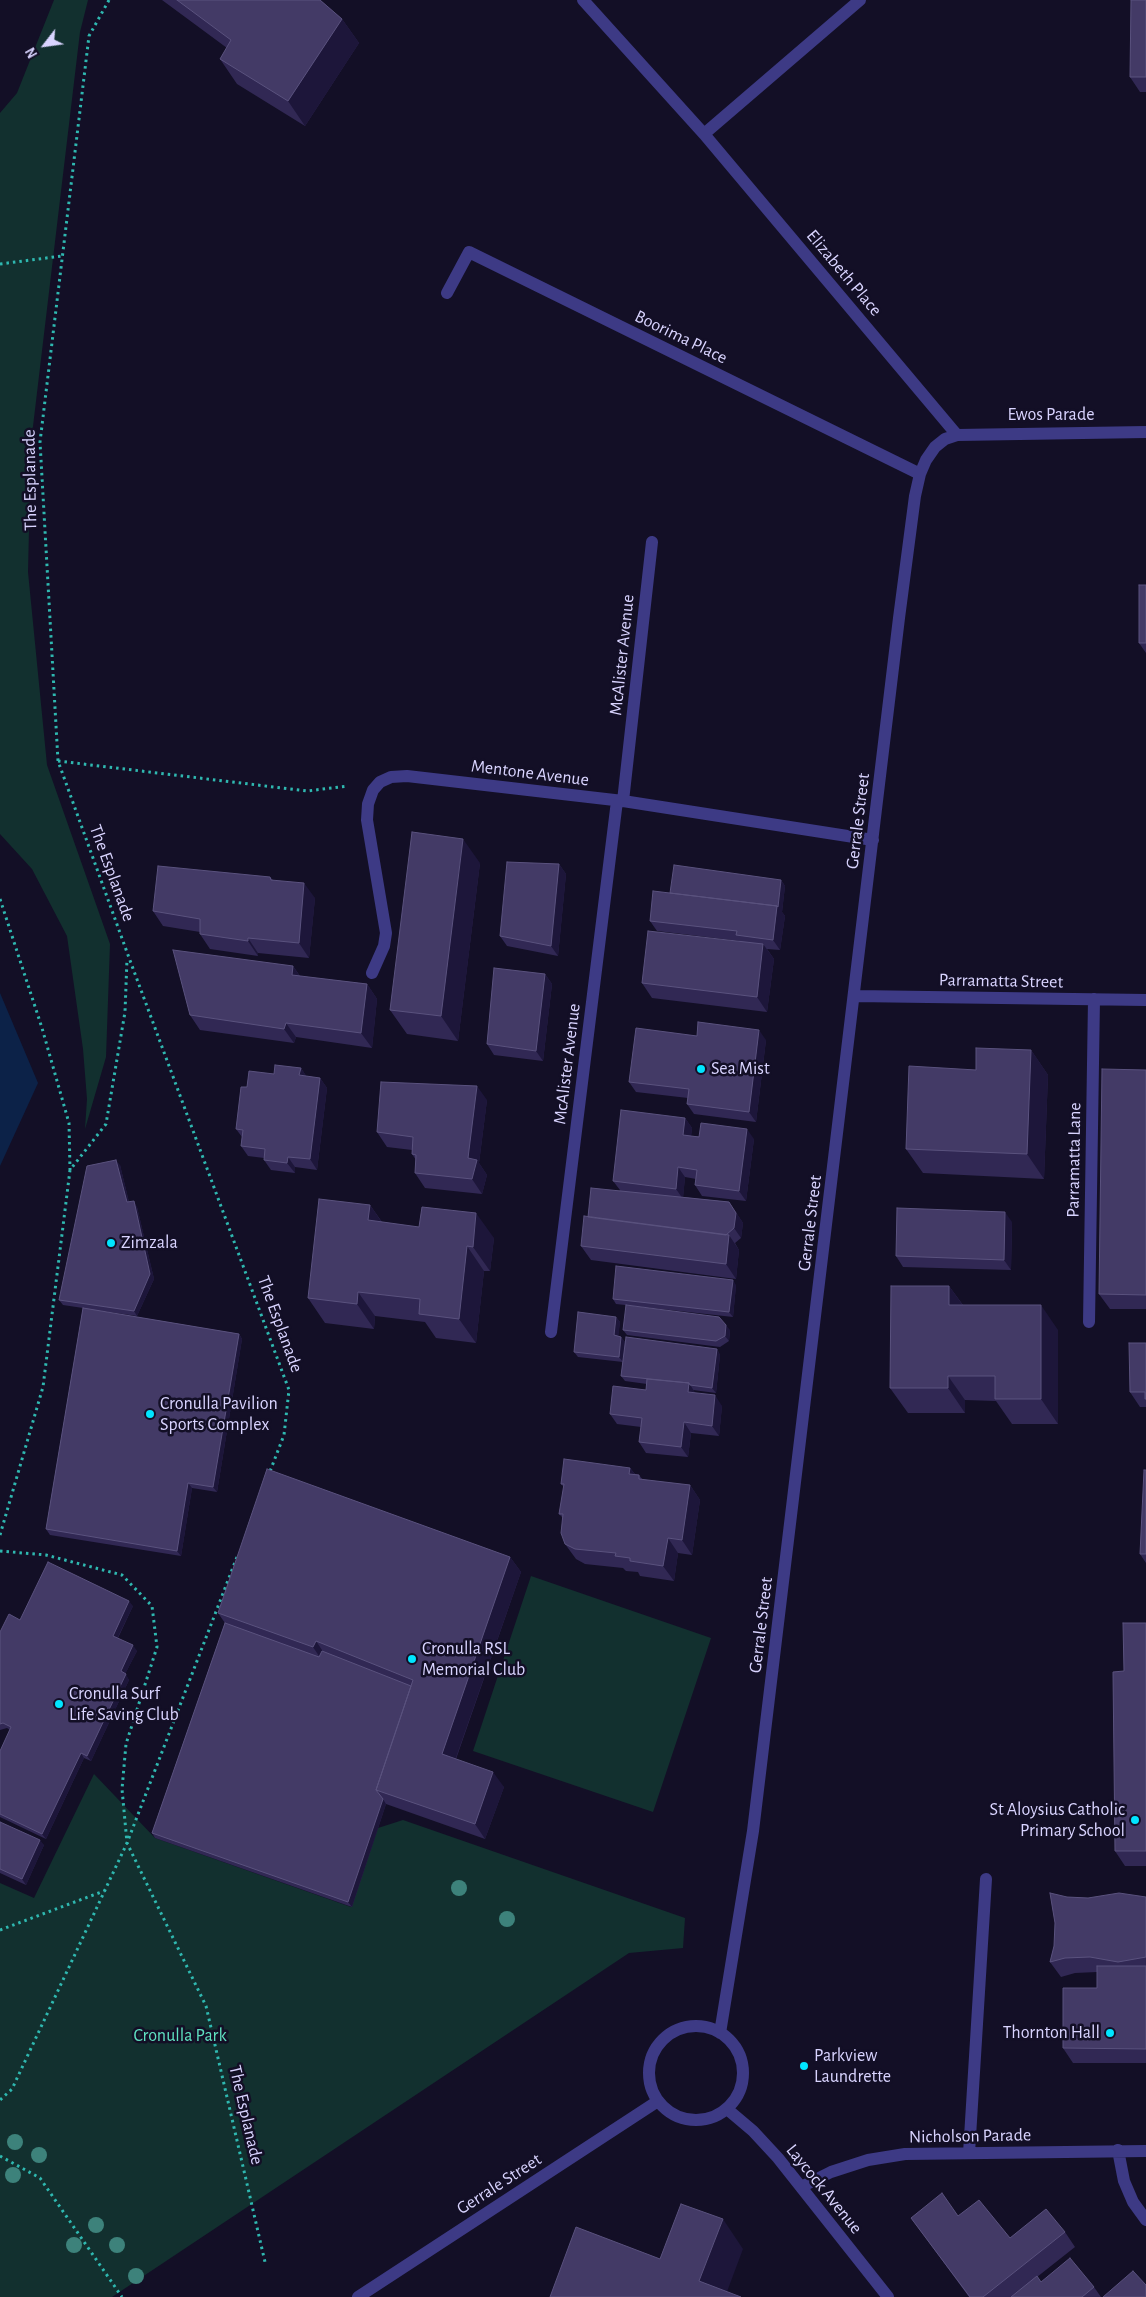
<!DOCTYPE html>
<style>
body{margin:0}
#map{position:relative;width:1146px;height:2297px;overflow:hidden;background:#130f26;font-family:"Alegreya Sans",sans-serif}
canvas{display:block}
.north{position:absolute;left:20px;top:20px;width:50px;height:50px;-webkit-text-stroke:4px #130f26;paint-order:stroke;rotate:240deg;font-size:14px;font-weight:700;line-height:20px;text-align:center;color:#d9d4ff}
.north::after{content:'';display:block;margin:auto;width:18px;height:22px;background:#d9d4ff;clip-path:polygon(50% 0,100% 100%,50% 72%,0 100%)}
</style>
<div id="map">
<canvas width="1146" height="2297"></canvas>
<div class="north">N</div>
</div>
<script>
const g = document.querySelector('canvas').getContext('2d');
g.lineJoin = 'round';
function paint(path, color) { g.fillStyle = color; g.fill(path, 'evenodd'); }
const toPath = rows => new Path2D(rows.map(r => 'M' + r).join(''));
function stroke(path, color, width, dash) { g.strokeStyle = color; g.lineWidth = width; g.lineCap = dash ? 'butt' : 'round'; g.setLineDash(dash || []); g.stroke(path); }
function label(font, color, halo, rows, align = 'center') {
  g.font = font + ' "Alegreya Sans",sans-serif'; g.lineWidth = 5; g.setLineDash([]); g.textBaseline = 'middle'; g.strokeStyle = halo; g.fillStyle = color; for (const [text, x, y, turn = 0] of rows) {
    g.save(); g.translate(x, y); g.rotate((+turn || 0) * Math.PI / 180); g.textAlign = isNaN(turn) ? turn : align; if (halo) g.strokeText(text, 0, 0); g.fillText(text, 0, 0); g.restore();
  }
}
paint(toPath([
 [54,0,88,0,80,32,31,443,28,572,47,765,110,944,106,1057,85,1129,87,1099,83,1049,67,936,32,869,0,834,0,113,17,93],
 [531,1576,711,1638,653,1812,473,1751],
 [94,1774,155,1838,351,1907,378,1828,403,1820,685,1918,683,1948,629,1953,112,2297,0,2297,0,1883,34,1898]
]), '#12302f');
paint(toPath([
 [0,993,38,1083,0,1166]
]), '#0c2248');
stroke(toPath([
 [109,0,89,36,40,442,58,761,128,955,289,1390,284,1435,269,1474],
 [0,264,62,256],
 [58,761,307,791,348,786],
 [0,899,42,1028,69,1123,70,1170],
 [0,1535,43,1387,70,1170,106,1124,125,1012,127,959],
 [0,1551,46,1555,122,1575,152,1606,157,1647,126,1744,122,1789,127,1843,12,2089,0,2100],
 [237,1557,127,1843,206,2006,265,2262],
 [0,1930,104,1891],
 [0,2156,40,2178,122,2297]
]), '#2fb8b0', 3, [2.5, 4]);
stroke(toPath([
 [583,0,704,134,957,435],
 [704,134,860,0],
 [447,293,469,252,920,474],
 [623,801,652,542],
 [372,973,384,946,386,933,367,820,368,804,373,790,380,782,391,777,407,776,623,801,873,840],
 [855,996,1146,1000],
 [1089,1322,1094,999],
 [551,1332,617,801],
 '649 2073a47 47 0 1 1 94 0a47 47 0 1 1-94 0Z',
 [720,2033,753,1831,899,618,915,496,920,474,926,460,935,447,945,439,957,435,1146,432],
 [727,2109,753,2131,778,2158,888,2297],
 [1118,2150,1124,2181,1133,2202,1146,2220],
 [969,2153,986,1879],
 [801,2187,831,2172,868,2160,905,2154,1146,2151],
 [358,2297,658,2101]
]), '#3d3a85', 12);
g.fillStyle = '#3d827b';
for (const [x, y] of [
 [459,1888],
 [507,1919],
 [15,2142],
 [39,2155],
 [13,2175],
 [96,2225],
 [74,2245],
 [117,2245],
 [136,2276]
]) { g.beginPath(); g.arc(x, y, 8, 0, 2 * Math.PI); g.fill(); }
paint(toPath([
 [162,0,320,0,342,19,359,43,305,126,237,84,220,59,227,48],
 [1146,0,1146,92,1140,92,1130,77],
 [1146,585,1146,653,1139,643],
 [480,863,458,1041,407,1034,390,1010],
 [559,864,566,874,558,956,507,946,500,936],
 [270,877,273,880,315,898,309,958,258,953,258,956,210,949,200,934,200,932,163,926,153,911],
 [781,880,785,886,782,912,785,916,780,950,767,949,774,959,767,1012,652,998,642,983,740,941,657,931,650,921,670,893],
 [293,966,300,976,367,984,377,999,372,1048,296,1037,294,1043,200,1030,190,1015],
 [545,974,552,984,543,1061,494,1055,487,1044],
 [697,1036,766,1040,756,1122,694,1114,687,1104,688,1098,636,1092,629,1082],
 [1031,1050,1048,1075,1044,1179,923,1173,906,1149,976,1070],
 [301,1068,306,1076,320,1078,327,1088,317,1170,295,1167,295,1173,271,1170,264,1160,264,1158,248,1156,241,1146,242,1137,236,1129,247,1087,274,1074],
 [1146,1070,1146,1309,1110,1309,1099,1294],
 [487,1100,479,1163,487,1175,482,1194,425,1188,415,1173,416,1160,412,1154,412,1150,387,1147,377,1132],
 [685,1118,692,1128,691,1136,754,1139,746,1201,702,1196,695,1185,696,1179,685,1177,683,1197,729,1202,743,1223,741,1238,735,1243,739,1250,736,1279,591,1260,581,1246,620,1190,613,1181],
 [120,1165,129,1202,137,1207,154,1279,137,1316,95,1310,239,1334,242,1339,217,1492,192,1488,181,1556,50,1535,46,1529,83,1308,63,1305,59,1300],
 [370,1205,382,1222,494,1238,490,1271,484,1271,476,1343,436,1338,425,1322,375,1316,374,1329,325,1323,308,1298],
 [1012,1222,1011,1270,903,1267,896,1256],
 [736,1285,733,1317,616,1304,613,1299],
 [949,1286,963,1305,1058,1330,1058,1424,1012,1424,996,1401,965,1400,965,1413,908,1413,890,1388],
 [616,1317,620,1322,618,1336,621,1337,625,1342,717,1349,720,1355,716,1393,693,1390,695,1393,722,1406,719,1436,691,1433,688,1457,646,1453,639,1442,641,1427,617,1424,610,1414,646,1390,647,1384,625,1381,621,1376,623,1362,578,1357,574,1352],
 [623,1330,730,1330,729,1341,720,1347,627,1335],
 [1146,1343,1146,1407,1140,1407,1130,1392],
 [630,1468,635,1474,639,1475,643,1480,690,1485,700,1500,692,1555,678,1553,674,1581,640,1576,638,1572,626,1571,623,1568,585,1564,576,1559,565,1544,563,1518,559,1514,564,1487,561,1484],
 [1146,1470,1146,1563,1140,1554],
 [510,1557,521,1572,456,1759,504,1787,485,1839,386,1804,352,1907,155,1838,152,1833,225,1623,218,1613],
 [133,1606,118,1638,137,1651,125,1674,129,1680,91,1761,84,1758,46,1839,0,1817,0,1751,10,1730,7,1728,0,1730,0,1632,20,1620],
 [1146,1623,1146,1866,1125,1866,1115,1851,1124,1671],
 [0,1822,44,1845,26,1885,0,1873],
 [1067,1897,1088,1898,1146,1897,1146,2063,1073,2063,1063,2048,1097,1988,1097,1972,1075,1973,1061,1977,1050,1962],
 [958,2216,1010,2238,1065,2232,1075,2247,1037,2277,1041,2282,1094,2287,1101,2297,969,2297,911,2218]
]), '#312854');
paint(toPath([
 [342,19,359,43,305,126,288,101],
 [463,839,480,863,458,1041,441,1016],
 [559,864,566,874,558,956,551,946],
 [781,880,785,886,782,912,785,916,780,950,773,940],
 [304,883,315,898,309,958,299,943],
 [248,938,258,953,258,956,248,941],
 [763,944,774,959,767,1012,757,997],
 [293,966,303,981,292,975],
 [545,974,552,984,543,1061,536,1051],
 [367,984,377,999,372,1048,361,1033],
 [286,1023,296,1037,294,1043,284,1029],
 [759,1030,766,1040,756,1122,749,1112],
 [1031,1050,1048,1075,1044,1179,1027,1154],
 [301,1068,308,1079,299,1075],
 [320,1078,327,1088,317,1170,310,1159],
 [477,1086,487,1100,479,1163,487,1175,482,1194,472,1179,468,1158],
 [685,1118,692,1128,690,1145,683,1135],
 [747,1129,754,1139,746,1201,739,1191],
 [288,1157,295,1167,295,1173,287,1163],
 [116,1160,120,1165,130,1207,127,1202],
 [678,1167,685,1177,683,1199,676,1189],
 [134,1201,137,1207,154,1279,137,1316,134,1311],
 [729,1202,743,1223,741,1238,734,1228],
 [370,1205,387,1230,368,1220],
 [1005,1212,1012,1222,1011,1270,1004,1260],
 [476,1213,494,1238,490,1271,473,1247],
 [729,1235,739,1250,736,1279,726,1264],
 [467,1246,484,1271,476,1343,459,1319],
 [733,1280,736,1285,733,1317,729,1312],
 [949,1286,967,1311,949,1305],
 [358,1292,375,1316,374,1329,357,1304],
 [1041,1305,1058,1330,1058,1424,1041,1399],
 [616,1317,620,1322,618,1341,614,1335],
 [726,1325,730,1330,729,1341,725,1336],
 [239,1334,242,1339,217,1492,213,1487],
 [621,1337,625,1342,623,1362,619,1357],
 [717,1349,720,1355,716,1393,712,1388],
 [948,1376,965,1400,965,1413,948,1388],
 [689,1383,696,1394,688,1392],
 [715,1395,722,1406,719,1436,712,1426],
 [684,1422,691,1433,688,1457,681,1447],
 [630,1468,641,1482,629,1474],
 [188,1483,192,1488,181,1556,177,1551],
 [690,1485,700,1500,692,1555,682,1540],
 [668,1538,678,1553,674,1581,663,1566],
 [510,1557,521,1572,452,1769,442,1754],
 [129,1601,133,1606,116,1641,113,1636],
 [316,1641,326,1656,323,1662,313,1647],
 [133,1645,137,1651,124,1676,121,1671],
 [126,1674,129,1680,91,1761,87,1756],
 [81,1753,84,1758,46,1839,42,1834],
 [493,1772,504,1787,485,1839,475,1824],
 [383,1799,386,1804,352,1907,348,1902],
 [40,1840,44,1845,26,1885,22,1879],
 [723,2219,743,2249,725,2297,699,2281]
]), '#1d163a');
const building = toPath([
 [177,0,320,0,342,19,288,101,220,59,231,40,177,0],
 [1131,0,1146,0,1146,77,1130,77,1131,0],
 [1139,585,1146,585,1146,643,1139,643,1139,585],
 [412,832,463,839,441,1016,390,1010,412,832],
 [507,862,559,864,551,946,500,936,507,862],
 [674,865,781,880,778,907,777,906,670,893,674,865],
 [158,866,270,877,271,880,304,883,299,943,248,938,248,941,200,934,200,919,153,911,158,866],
 [653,891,777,906,773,940,736,935,737,931,650,921,653,891],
 [648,931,763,944,757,997,642,983,648,931],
 [173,950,293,966,292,975,367,984,361,1033,286,1023,284,1029,190,1015,173,950],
 [494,968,545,974,536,1051,487,1044,494,968],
 [698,1022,759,1030,749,1112,687,1104,689,1089,629,1082,636,1028,697,1036,698,1022],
 [976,1048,1031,1050,1027,1154,906,1149,909,1066,976,1070,976,1048],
 [275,1065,301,1068,299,1075,320,1078,310,1159,288,1157,287,1163,264,1160,265,1149,241,1146,243,1130,236,1129,241,1087,247,1087,249,1071,274,1074,275,1065],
 [1102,1069,1146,1070,1146,1295,1099,1294,1102,1069],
 [381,1082,477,1086,468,1158,477,1160,472,1179,415,1173,416,1155,412,1154,413,1137,377,1132,381,1082],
 [621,1110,685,1118,683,1135,699,1137,701,1123,747,1129,739,1191,695,1185,697,1170,678,1167,676,1189,613,1181,621,1110],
 [116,1160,127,1202,134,1201,150,1274,134,1311,59,1300,87,1166,116,1160],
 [591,1188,729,1202,736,1213,734,1228,726,1235,588,1217,591,1188],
 [319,1199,370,1205,368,1220,419,1227,422,1207,476,1213,473,1247,467,1246,459,1319,419,1314,420,1299,358,1292,357,1304,308,1298,319,1199],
 [897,1208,1005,1212,1004,1260,896,1256,897,1208],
 [584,1216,729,1235,726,1264,581,1246,584,1216],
 [616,1266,733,1280,729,1312,613,1299,616,1266],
 [891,1286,949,1286,949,1305,1041,1305,1041,1399,995,1399,995,1376,948,1376,948,1388,890,1388,891,1286],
 [626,1305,719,1317,726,1325,725,1336,716,1341,623,1330,626,1305],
 [83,1308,239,1334,213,1487,188,1483,177,1551,46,1529,83,1308],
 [578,1312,616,1317,614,1335,621,1337,619,1357,574,1352,578,1312],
 [626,1337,717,1349,712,1388,690,1385,689,1383,621,1376,626,1337],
 [1129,1343,1146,1343,1146,1399,1145,1399,1145,1392,1130,1392,1129,1343],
 [647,1379,689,1383,688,1392,715,1395,712,1426,684,1422,681,1447,639,1442,642,1418,610,1414,613,1386,646,1390,647,1379],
 [564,1459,630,1468,629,1474,639,1475,639,1479,690,1485,682,1540,668,1538,663,1566,630,1561,630,1558,615,1556,616,1553,575,1549,565,1544,561,1533,563,1514,559,1514,564,1484,561,1484,564,1459],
 [267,1469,510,1557,442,1754,493,1772,475,1824,376,1790,413,1680,316,1641,313,1647,218,1613,267,1469],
 [1144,1470,1146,1470,1146,1554,1140,1554,1144,1470],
 [48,1562,129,1601,113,1636,133,1645,121,1671,126,1674,87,1756,81,1753,42,1834,0,1814,0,1751,11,1727,3,1723,0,1724,0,1632,9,1614,20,1620,48,1562],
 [225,1623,319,1657,322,1651,411,1686,376,1790,383,1799,348,1902,152,1833,225,1623],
 [1123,1623,1146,1623,1146,1851,1115,1851,1113,1672,1124,1671,1123,1623],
 [0,1822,40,1840,22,1879,0,1869,0,1822],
 [1050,1893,1067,1897,1088,1898,1119,1893,1146,1897,1146,1957,1118,1962,1090,1957,1065,1958,1050,1962,1054,1946,1055,1923,1050,1893],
 [1097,1966,1146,1966,1146,2049,1063,2048,1063,1988,1097,1988,1097,1966],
 [942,2193,958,2216,979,2200,1010,2238,1046,2209,1065,2232,983,2297,970,2297,911,2218,942,2193],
 [681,2204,723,2219,699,2281,741,2297,550,2297,576,2227,660,2259,681,2204],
 [1070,2258,1094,2287,1082,2297,1011,2297,1037,2276,1041,2282,1070,2258],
 [1133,2271,1146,2285,1146,2297,1103,2297,1133,2271]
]);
paint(building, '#433a66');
stroke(building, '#5a527e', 1);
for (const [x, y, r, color] of [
 [701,1069,5,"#00e5ff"],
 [111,1243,5,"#00e5ff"],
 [150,1414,5,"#00e5ff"],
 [412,1659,5,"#00e5ff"],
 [59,1704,5,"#00e5ff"],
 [1135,1820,5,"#00e5ff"],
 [1110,2033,5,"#00e5ff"],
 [804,2066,5,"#00e5ff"]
]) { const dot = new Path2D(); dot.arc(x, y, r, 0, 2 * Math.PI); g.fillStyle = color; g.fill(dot); stroke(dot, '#130f26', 2); }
label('18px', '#d9d4ff', '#130f26', [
 ["Elizabeth Place",844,273,50],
 ["Boorima Place",681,337,26],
 ["Ewos Parade",1051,415],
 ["The Esplanade",30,480,-91],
 ["McAlister Avenue",622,655,-84],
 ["Mentone Avenue",530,773,7],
 ["Gerrale Street",858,821,-83],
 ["The Esplanade",112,873,70],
 ["Parramatta Street",1001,981,1],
 ["McAlister Avenue",567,1064,-83],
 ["Parramatta Lane",1074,1160,-89],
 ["Gerrale Street",810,1223,-83],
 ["The Esplanade",280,1324,70],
 ["Gerrale Street",761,1625,-83],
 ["The Esplanade",246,2115,77],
 ["Nicholson Parade",970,2136,-1],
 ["Gerrale Street",499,2184,-33],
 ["Laycock Avenue",824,2189,51]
]);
label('18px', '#d9d4ff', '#130f26', [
 ["Sea Mist",711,1069],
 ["Zimzala",121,1243],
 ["Cronulla Pavilion",160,1404],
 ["Sports Complex",160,1425],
 ["Cronulla RSL",422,1649],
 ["Memorial Club",422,1670],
 ["Cronulla Surf",69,1694],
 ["Life Saving Club",69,1715],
 ["St Aloysius Catholic",1125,1810,"right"],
 ["Primary School",1125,1831,"right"],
 ["Thornton Hall",1100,2033,"right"],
 ["Parkview",814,2056],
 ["Laundrette",814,2077]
], 'left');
label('18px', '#5fe0c0', '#130f26', [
 ["Cronulla Park",180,2036]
]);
</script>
